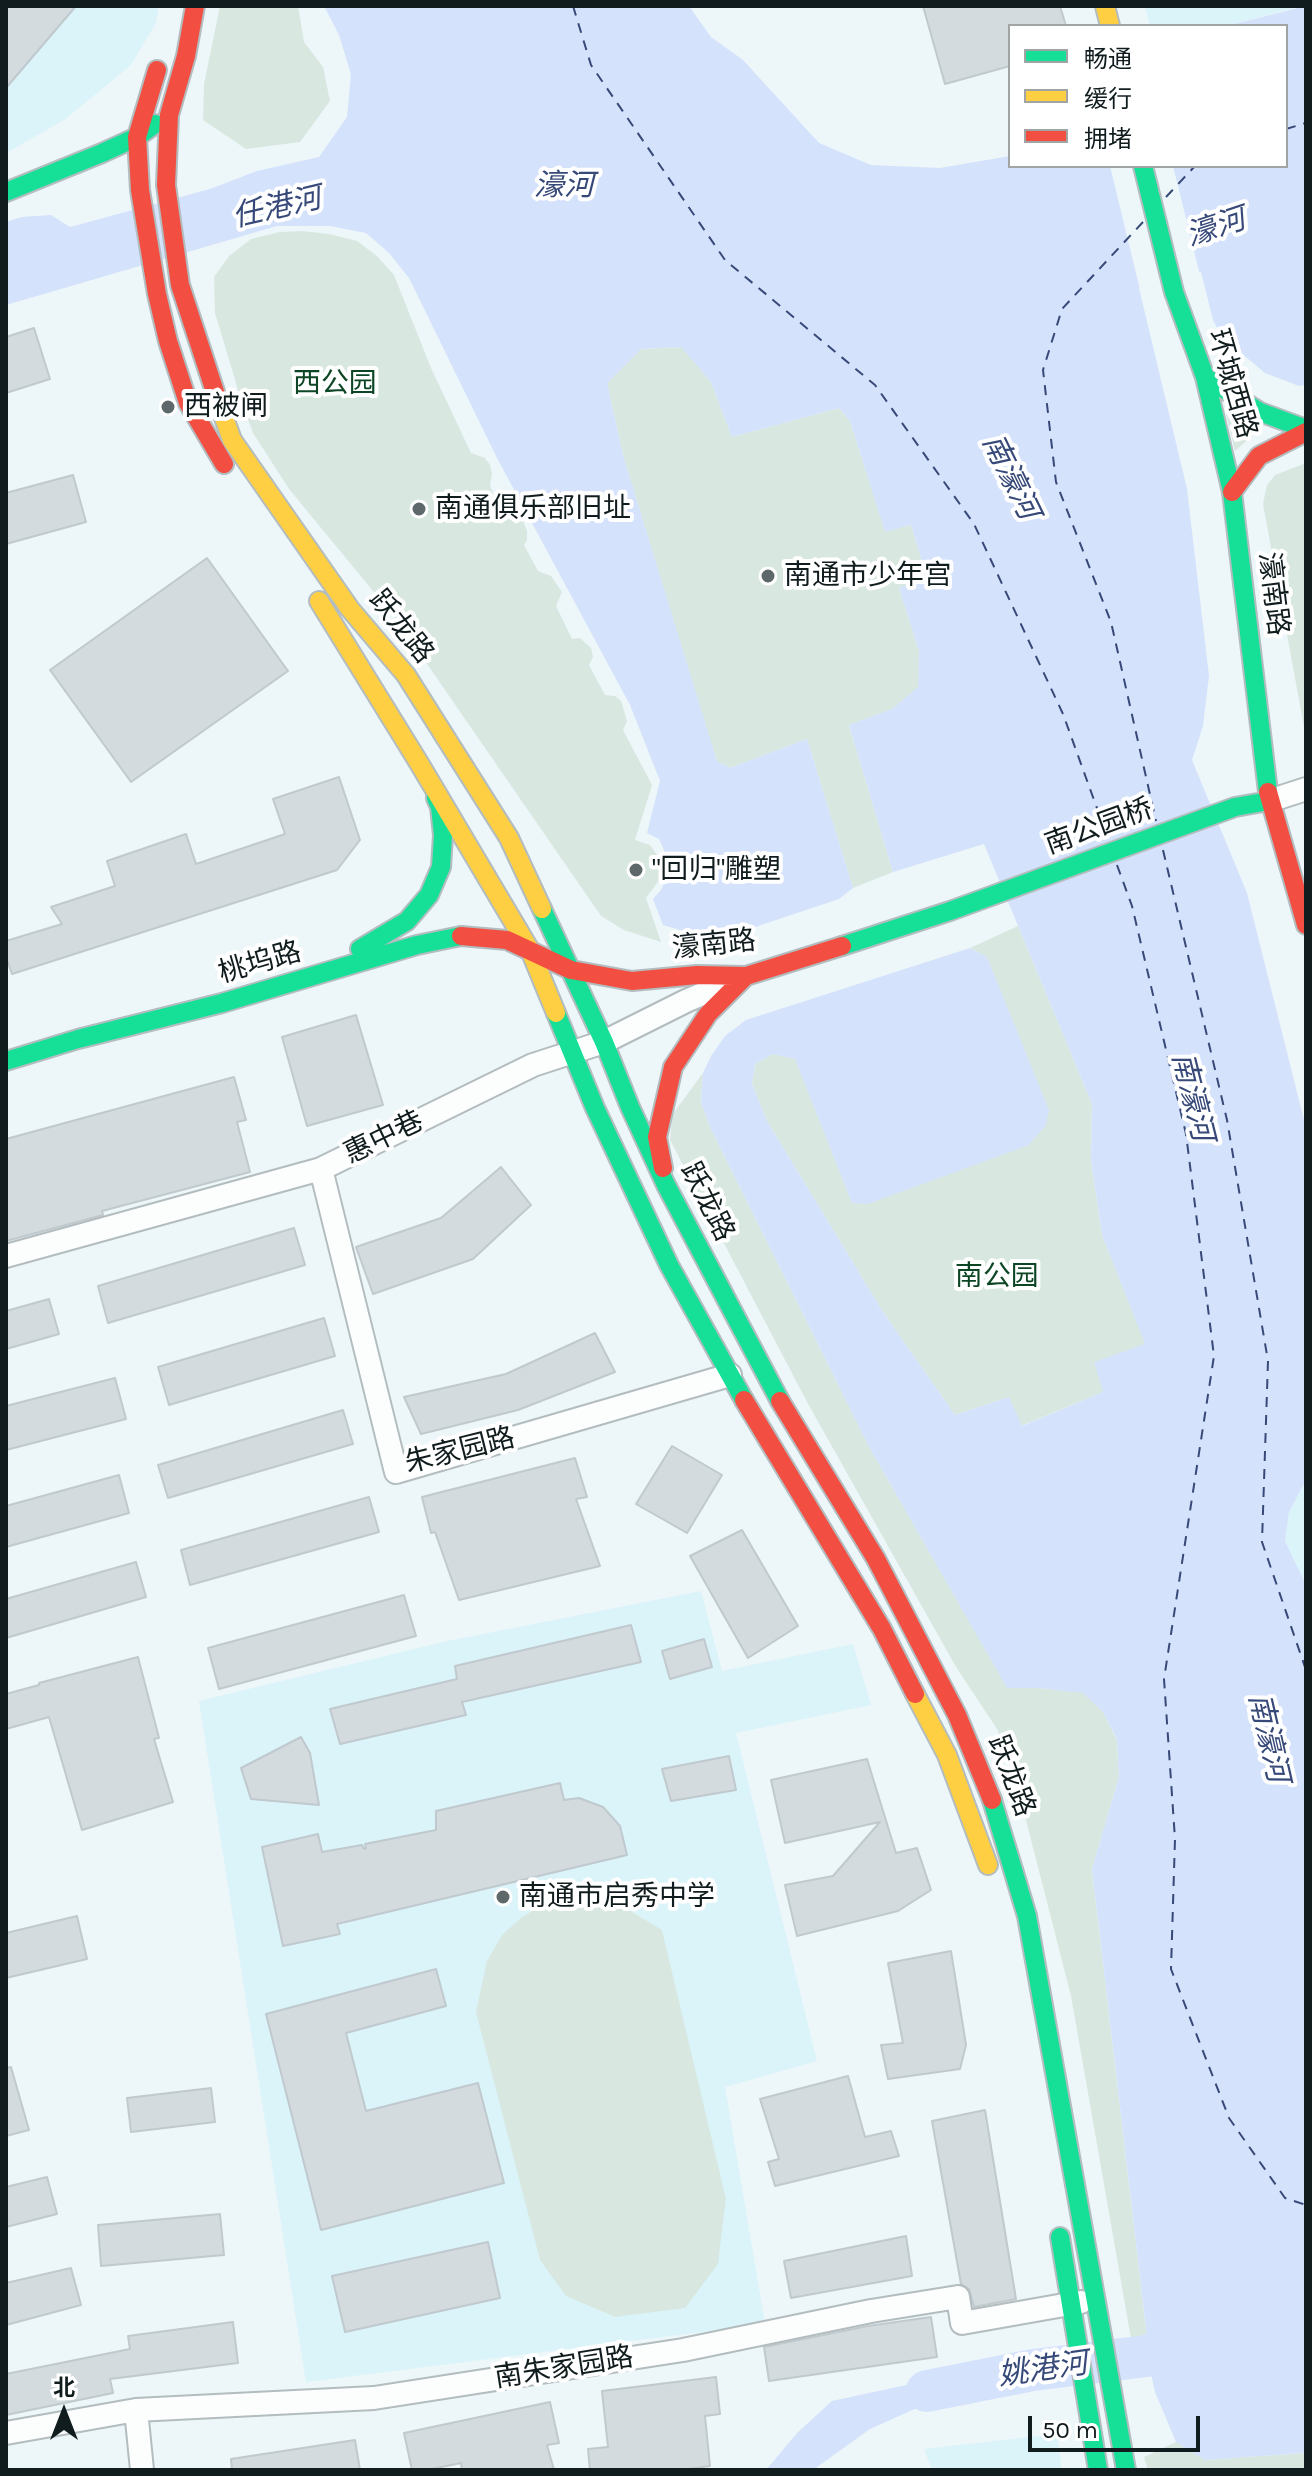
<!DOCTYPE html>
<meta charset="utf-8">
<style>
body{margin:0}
#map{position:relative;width:1312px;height:2476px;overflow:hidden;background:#edf6f9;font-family:Karla,"Noto Sans SC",sans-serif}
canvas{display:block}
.frame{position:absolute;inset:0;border:8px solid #111c1e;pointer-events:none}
.legend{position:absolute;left:1008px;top:24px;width:280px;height:144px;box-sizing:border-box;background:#fff;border:2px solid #a0a4a5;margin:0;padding:10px 14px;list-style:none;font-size:24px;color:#111c1e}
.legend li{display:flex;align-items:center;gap:16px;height:40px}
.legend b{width:40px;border:2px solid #a0a4a5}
.north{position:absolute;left:24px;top:2372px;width:80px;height:80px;-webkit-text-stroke:6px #fff;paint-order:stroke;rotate:0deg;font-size:22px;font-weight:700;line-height:32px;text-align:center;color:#111c1e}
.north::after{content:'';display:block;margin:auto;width:28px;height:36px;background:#111c1e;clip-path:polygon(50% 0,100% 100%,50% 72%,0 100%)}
.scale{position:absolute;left:1028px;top:2416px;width:172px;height:36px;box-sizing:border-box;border:4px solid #111c1e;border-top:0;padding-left:10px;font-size:24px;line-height:28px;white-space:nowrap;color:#111c1e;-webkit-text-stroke:6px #fff;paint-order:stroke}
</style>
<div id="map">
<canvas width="1312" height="2476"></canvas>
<div class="frame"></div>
<ul class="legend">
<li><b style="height:10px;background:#16e098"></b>畅通</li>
<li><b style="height:10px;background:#ffcf43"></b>缓行</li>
<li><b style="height:10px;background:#f24e42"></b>拥堵</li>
</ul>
<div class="north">北</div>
<div class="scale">50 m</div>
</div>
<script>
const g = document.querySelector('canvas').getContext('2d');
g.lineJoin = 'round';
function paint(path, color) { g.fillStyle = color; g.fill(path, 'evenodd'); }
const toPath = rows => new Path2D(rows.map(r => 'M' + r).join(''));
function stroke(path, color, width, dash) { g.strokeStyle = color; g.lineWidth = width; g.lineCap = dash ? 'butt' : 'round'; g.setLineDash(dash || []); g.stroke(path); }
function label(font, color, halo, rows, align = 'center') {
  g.font = font + ' Karla,"Noto Sans SC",sans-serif'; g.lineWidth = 8; g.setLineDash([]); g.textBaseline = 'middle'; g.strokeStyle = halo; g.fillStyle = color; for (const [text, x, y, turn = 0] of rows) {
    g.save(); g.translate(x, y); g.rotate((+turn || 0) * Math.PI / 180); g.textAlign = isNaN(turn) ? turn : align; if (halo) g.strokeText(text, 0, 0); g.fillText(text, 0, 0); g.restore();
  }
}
paint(toPath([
 [6,6,159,6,156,23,130,66,64,120,6,153],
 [1145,6,1302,6,1226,26,1150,26],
 [1306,1480,1306,1585,1285,1541,1289,1512],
 [701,1591,722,1671,853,1644,871,1705,736,1733,817,2061,725,2087,765,2324,306,2382,199,1701,443,1642],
 [1057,2434,1062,2470,932,2470,924,2449]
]), '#daf4fa');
paint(toPath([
 [220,6,298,6,304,42,323,67,330,101,300,142,246,149,203,120,204,84],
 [302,231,329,234,357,241,377,256,394,275,431,368,471,453,485,458,490,465,492,473,490,486,502,512,517,516,523,521,527,531,527,540,524,545,538,571,551,576,562,592,556,606,572,639,580,638,591,648,593,657,589,665,605,695,615,696,621,701,627,721,623,730,652,785,635,840,650,845,662,862,660,879,646,898,661,942,624,930,601,916,396,619,289,489,253,433,242,403,215,313,214,277,229,256,251,239,280,232],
 [682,347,711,382,732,437,839,408,850,421,885,531,911,525,927,577,899,588,919,651,919,687,892,709,849,725,893,872,853,888,807,739,730,768,717,761,706,729,623,455,607,383,641,349],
 [1224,406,1264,425,1235,451],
 [1306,463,1306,738,1263,504,1267,485,1275,475],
 [1018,926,1092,1104,1091,1160,1102,1235,1146,1344,1103,1392,1021,1426,1009,1397,955,1415,883,1312,767,1121,752,1084,755,1064,773,1054,796,1059,852,1203,987,957,970,948],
 [703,1073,701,1103,711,1129,868,1445,1007,1687,1039,1688,1083,1692,1103,1712,1117,1740,1119,1777,1092,1869,1148,2346,1133,2350,1071,1996,1017,1785,997,1729,956,1667,807,1402,670,1140,672,1115],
 [579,1897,627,1909,662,1930,726,2199,718,2264,685,2308,615,2317,566,2296,540,2260,476,2012,487,1961,502,1935,521,1918,546,1902],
 [1176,2442,1205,2460,1303,2453,1306,2450,1306,2470,1148,2470,1144,2457]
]), '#d8e8e0');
paint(toPath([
 [324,6,689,6,711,37,743,60,819,143,871,165,940,168,1010,156,1010,166,1286,166,1286,26,1226,26,1306,6,1306,385,1299,386,1265,373,1222,337,1213,320,1201,272,1139,288,1187,489,1209,676,1203,726,1192,760,1247,893,1306,1128,1306,1480,1289,1512,1285,1541,1306,1585,1306,2450,1303,2453,1205,2460,1176,2442,1155,2392,1147,2356,1148,2345,1092,1869,1119,1777,1117,1739,1103,1712,1083,1693,1039,1688,1007,1688,868,1445,711,1129,701,1103,703,1073,711,1056,725,1036,746,1020,970,948,987,957,1049,1110,1046,1125,1029,1145,868,1204,852,1203,795,1059,773,1054,755,1064,752,1084,767,1121,883,1312,955,1415,1009,1397,1022,1426,1103,1392,1094,1362,1145,1344,1102,1235,1091,1160,1092,1104,984,844,893,872,849,725,892,709,918,687,919,651,899,588,927,577,911,525,885,532,850,421,839,408,732,437,711,382,681,347,641,349,607,383,623,455,717,761,730,768,807,739,853,888,839,899,740,932,723,934,687,932,663,925,653,899,661,890,668,875,668,859,659,839,647,833,660,781,630,705,497,458,409,278,389,253,366,233,330,226,277,226,6,305,6,222,22,217,51,215,70,227,210,189,257,171,319,157,347,117,351,74,339,35],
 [1049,2349,870,2429,813,2470,766,2470,797,2433,832,2401,967,2372]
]), '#d5e2fc');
paint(toPath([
 [1110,166,1173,166,1203,287,1199,287,1198,277,1144,290,1146,298,1142,298]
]), '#edf6f9');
stroke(toPath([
 [927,2391,1033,2370,1147,2356,1196,2332]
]), '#d5e2fc', 42);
stroke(toPath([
 [573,6,591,65,725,260,875,385,974,524,1063,714,1107,836],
 [1286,129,1306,123],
 [1166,197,1195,166],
 [1143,222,1062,309,1043,370,1056,482,1111,622,1156,821],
 [1163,850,1227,1120,1268,1361,1262,1542,1306,1670],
 [1117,865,1132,906,1186,1134,1214,1356,1164,1679,1175,1839,1171,1969,1229,2118,1285,2198,1306,2205]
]), '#374978', 2, [10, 8]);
const building = toPath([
 [6,6,76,6,6,88,6,6],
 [923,6,1060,6,1066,26,1010,26,1010,66,945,84,923,6],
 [34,328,50,379,6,393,6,337,34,328],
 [73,475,86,522,6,544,6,493,73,475],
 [207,558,288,671,131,782,50,670,207,558],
 [339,777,360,840,337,870,12,974,6,957,6,941,62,924,51,907,115,886,107,861,186,834,196,864,285,834,273,799,339,777],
 [356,1015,383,1105,307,1126,282,1037,356,1015],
 [234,1077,246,1120,237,1122,250,1172,102,1211,103,1215,6,1241,6,1139,234,1077],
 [501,1167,531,1205,473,1259,373,1294,356,1247,441,1218,501,1167],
 [294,1228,305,1265,108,1323,98,1286,294,1228],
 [49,1299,59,1334,6,1349,6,1311,49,1299],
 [324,1318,335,1356,169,1405,158,1367,324,1318],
 [595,1333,615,1372,518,1410,421,1434,404,1397,506,1374,595,1333],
 [115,1378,126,1419,6,1450,6,1406,115,1378],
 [343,1410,353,1444,168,1498,158,1465,343,1410],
 [672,1446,722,1475,687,1533,636,1504,672,1446],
 [575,1458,587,1497,576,1499,600,1566,459,1600,435,1532,431,1533,422,1497,575,1458],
 [119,1475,129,1513,6,1547,6,1506,119,1475],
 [369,1497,379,1532,190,1585,181,1550,369,1497],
 [742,1530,798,1626,748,1658,690,1556,742,1530],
 [136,1562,146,1597,6,1638,6,1599,136,1562],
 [404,1595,416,1636,219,1689,208,1648,404,1595],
 [631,1625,641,1662,462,1702,466,1715,340,1744,330,1709,457,1679,455,1666,631,1625],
 [704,1639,712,1667,670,1679,662,1651,704,1639],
 [138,1657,159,1738,154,1739,173,1802,82,1830,49,1717,6,1729,6,1694,39,1685,39,1683,138,1657],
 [301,1737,310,1753,319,1805,251,1799,241,1768,301,1737],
 [729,1756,736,1790,671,1801,662,1769,729,1756],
 [867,1759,896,1853,917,1848,931,1890,898,1911,797,1936,785,1885,833,1876,880,1822,785,1843,771,1780,867,1759],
 [560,1783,564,1800,579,1798,603,1807,620,1826,627,1855,337,1924,340,1934,283,1946,262,1847,318,1834,322,1852,362,1845,364,1849,366,1848,365,1844,436,1830,436,1811,560,1783],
 [77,1916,87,1959,6,1978,6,1933,77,1916],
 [951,1951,966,2045,960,2069,888,2079,881,2045,903,2043,888,1963,951,1951],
 [436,1969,446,2006,346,2033,366,2111,478,2083,504,2183,321,2230,266,2014,436,1969],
 [11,2067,29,2130,6,2136,6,2068,11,2067],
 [848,2076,865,2137,891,2131,899,2156,775,2186,768,2162,779,2159,760,2099,848,2076],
 [211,2088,215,2122,131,2132,127,2098,211,2088],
 [985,2110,1016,2299,974,2307,969,2289,961,2284,932,2121,985,2110],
 [47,2177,57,2214,6,2227,6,2187,47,2177],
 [220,2214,224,2255,101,2266,98,2225,220,2214],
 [906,2236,912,2276,791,2298,784,2261,906,2236],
 [488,2242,500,2298,345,2332,332,2276,488,2242],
 [71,2268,81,2305,6,2325,6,2283,71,2268],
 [931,2317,937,2357,769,2381,764,2347,868,2326,931,2317],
 [233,2322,238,2363,110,2379,113,2393,6,2415,6,2374,130,2349,128,2336,233,2322],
 [716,2377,720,2414,705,2416,710,2466,680,2470,590,2470,588,2449,608,2447,602,2391,716,2377],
 [550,2402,559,2443,547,2445,554,2470,462,2470,461,2463,427,2470,412,2470,404,2433,550,2402],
 [355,2440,360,2470,232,2470,231,2459,355,2440]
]);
paint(building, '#d3dbdf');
stroke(building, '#c0c9cd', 2);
const street = toPath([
 [1269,801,1306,789],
 [321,1169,396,1472,730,1375],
 [6,1256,321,1169,533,1065,604,1042,686,1001,735,980],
 [136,2410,142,2470],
 [6,2433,136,2410,374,2398,683,2350,871,2311,958,2297,962,2323,1081,2302]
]);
const fast = toPath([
 [1143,166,1174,292,1205,377,1232,492,1268,792],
 [6,192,102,153,137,137,155,124],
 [1205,377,1260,412,1306,429],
 [542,909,604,1042,630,1107,666,1185,780,1401],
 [842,946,950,911,1235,807,1269,801],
 [360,949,407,921,429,895,441,867,443,835,440,807,436,798],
 [556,1013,595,1108,669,1265,744,1400],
 [6,1061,78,1039,222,1003,417,945,461,936],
 [992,1800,1027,1916,1126,2470],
 [1060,2237,1098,2470]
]);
const slow = toPath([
 [1105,6,1110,26],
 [218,401,232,440,350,609,406,675,509,838,542,909],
 [319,601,419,763,530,950,556,1013],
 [915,1694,947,1755,988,1865]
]);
const jam = toPath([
 [195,6,186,56,169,115,166,185,180,285,218,401],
 [157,70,137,137,140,190,157,294,168,341,188,403,224,464],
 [1232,492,1259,456,1306,432],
 [1268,792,1306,925],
 [461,936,507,940,571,970,632,981,697,975,746,976,842,946],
 [663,1168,657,1137,673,1067,708,1014,746,976],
 [744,1400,882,1629,915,1694],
 [780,1401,876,1559,957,1715,992,1800]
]);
stroke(street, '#b3bcbf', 26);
stroke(fast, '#b3bcbf', 22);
stroke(slow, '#b3bcbf', 22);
stroke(jam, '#b3bcbf', 22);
stroke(street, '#fcfefe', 22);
stroke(fast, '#16e098', 18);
stroke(slow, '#ffcf43', 18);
stroke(jam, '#f24e42', 18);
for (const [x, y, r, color] of [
 [168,407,8,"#5e686b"],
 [419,509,8,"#5e686b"],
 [768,576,8,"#5e686b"],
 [636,870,8,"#5e686b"],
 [503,1897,8,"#5e686b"]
]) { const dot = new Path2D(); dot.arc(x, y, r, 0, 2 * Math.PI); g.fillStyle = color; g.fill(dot); stroke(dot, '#fff', 3); }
label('28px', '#0d4624', '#fff', [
 ["西公园",335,384],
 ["南公园",997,1277]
]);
label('28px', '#111c1e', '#fff', [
 ["环城西路",1232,384,74],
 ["濠南路",1273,594,83],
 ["跃龙路",401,627,51],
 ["南公园桥",1099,827,-20],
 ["濠南路",714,945,-6],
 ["桃坞路",260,963,-16],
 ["惠中巷",384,1138,-26],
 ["跃龙路",707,1202,63],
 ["朱家园路",460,1451,-14],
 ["跃龙路",1011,1776,69],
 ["南朱家园路",564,2368,-9]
]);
label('28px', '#111c1e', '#fff', [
 ["西被闸",184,407],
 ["南通俱乐部旧址",435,509],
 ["南通市少年宫",784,576],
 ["\"回归\"雕塑",652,870],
 ["南通市启秀中学",519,1897]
], 'left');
label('italic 30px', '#374978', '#fff', [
 ["濠河",564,186],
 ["任港河",277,208,-13],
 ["濠河",1216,228,-18],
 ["南濠河",1010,477,64],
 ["南濠河",1192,1097,76],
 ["南濠河",1268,1738,77],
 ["姚港河",1043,2370,-8]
]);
</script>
